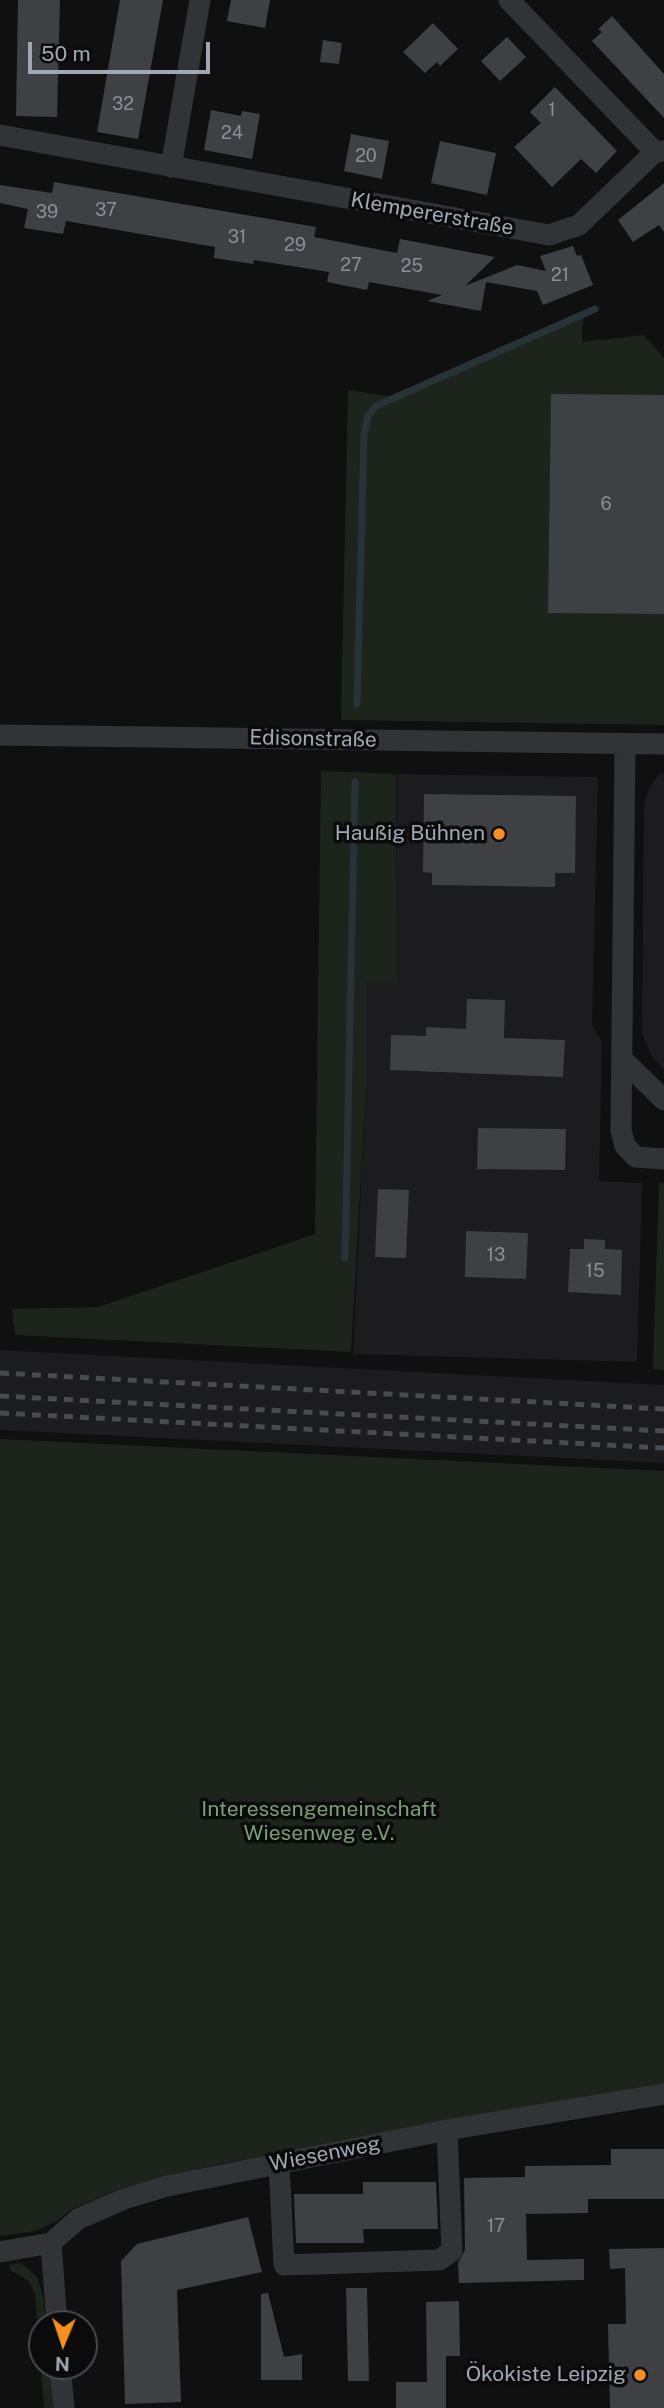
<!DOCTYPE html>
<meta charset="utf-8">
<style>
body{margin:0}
#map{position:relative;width:664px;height:2408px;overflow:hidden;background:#101011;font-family:"Public Sans",sans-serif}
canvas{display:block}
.north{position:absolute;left:28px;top:2310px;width:70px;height:70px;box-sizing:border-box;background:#0b0b0c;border:2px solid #474a4f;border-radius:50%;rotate:182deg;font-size:19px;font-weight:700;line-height:28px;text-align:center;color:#a0a9b3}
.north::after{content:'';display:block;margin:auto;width:24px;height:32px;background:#f78f22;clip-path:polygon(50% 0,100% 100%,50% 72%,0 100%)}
.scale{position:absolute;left:28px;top:42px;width:182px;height:32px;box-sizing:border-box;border:4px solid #a0a9b3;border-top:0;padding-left:9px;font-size:21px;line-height:24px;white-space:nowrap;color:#a0a9b3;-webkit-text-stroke:5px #0b0b0c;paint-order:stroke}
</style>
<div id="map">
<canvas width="664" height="2408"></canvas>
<div class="north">N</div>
<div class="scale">50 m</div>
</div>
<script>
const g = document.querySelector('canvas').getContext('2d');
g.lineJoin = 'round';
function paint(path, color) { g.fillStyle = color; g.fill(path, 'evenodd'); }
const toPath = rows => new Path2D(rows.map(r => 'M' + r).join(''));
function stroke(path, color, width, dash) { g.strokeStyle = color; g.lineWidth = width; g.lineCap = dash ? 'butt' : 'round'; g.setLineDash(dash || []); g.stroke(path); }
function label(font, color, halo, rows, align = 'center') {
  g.font = font + ' "Public Sans",sans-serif'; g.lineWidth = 7; g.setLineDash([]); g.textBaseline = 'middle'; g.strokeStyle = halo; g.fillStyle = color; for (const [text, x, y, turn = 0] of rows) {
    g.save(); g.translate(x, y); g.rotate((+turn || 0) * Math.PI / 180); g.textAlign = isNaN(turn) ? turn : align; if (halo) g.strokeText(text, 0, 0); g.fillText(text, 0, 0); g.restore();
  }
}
paint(toPath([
 [664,773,664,1070,651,1055,642,1033,644,805,650,786,659,774],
 [397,774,598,777,592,1025,602,1042,599,1181,642,1183,637,1362,353,1354,366,1086,366,982,397,981],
 [0,1350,664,1385,664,1463,0,1430]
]), '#1c1c1e');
paint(toPath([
 [583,312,582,342,644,335,664,358,664,725,341,720,348,390,394,397],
 [321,771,396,774,397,982,366,982,366,1086,351,1352,15,1335,12,1309,98,1307,315,1234],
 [659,1183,664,1183,664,1370,653,1369],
 [0,1439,664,1471,664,2085,209,2166,122,2188,72,2209,57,2221,35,2231,0,2236],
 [21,2263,37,2277,43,2296,46,2324,42,2324,42,2366,50,2366,54,2408,44,2408,35,2295,29,2281,10,2270,9,2265]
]), '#1c241c');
stroke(toPath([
 [357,704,364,434,368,416,376,406,595,309],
 [345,1258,355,782]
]), '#283337', 7);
paint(toPath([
 [18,0,60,0,57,117,16,116],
 [120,0,163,0,138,139,97,132],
 [231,0,270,0,265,28,227,21],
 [612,16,664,74,664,118,592,41,602,32,598,29],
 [433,23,458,49,440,66,437,62,425,73,403,52],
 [507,37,526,57,500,81,481,61],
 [323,40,342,43,339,64,320,62],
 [555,87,617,151,596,173,581,159,552,187,514,147,541,123,530,112],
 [211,110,241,116,242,111,260,114,252,159,204,150],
 [351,134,389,141,382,179,344,171],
 [440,141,496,153,487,195,431,183],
 [54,182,316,227,314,237,397,253,400,239,495,257,465,286,517,265,546,271,540,256,573,246,577,256,581,255,593,285,543,305,537,291,486,282,481,311,427,301,442,295,369,282,367,290,327,282,329,272,254,260,253,264,214,258,215,247,66,221,63,234,24,228,28,209,0,203,0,185,52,193],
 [664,183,664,232,659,225,633,242,618,220],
 [551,394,664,395,664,614,548,613],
 [424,794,576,796,575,873,555,873,555,887,432,885,432,873,423,872],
 [467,999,505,1000,504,1038,565,1040,563,1077,390,1070,391,1035,426,1036,426,1027,466,1029],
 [478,1128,566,1129,565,1170,477,1169],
 [378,1189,409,1190,406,1258,375,1257],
 [466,1231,528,1233,526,1279,465,1277],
 [584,1239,605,1240,605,1249,622,1250,621,1295,568,1292,570,1249,584,1249],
 [611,2149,664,2149,664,2199,588,2199,588,2213,526,2214,527,2260,584,2259,584,2280,459,2283,458,2263,465,2250,464,2178,525,2177,525,2166,611,2165],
 [363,2182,436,2182,438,2229,363,2229,364,2243,296,2243,294,2194,363,2194],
 [248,2217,262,2272,177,2290,181,2402,125,2404,121,2261,137,2244],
 [664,2248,664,2408,610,2408,608,2324,626,2324,625,2268,610,2269,609,2249],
 [346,2288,367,2288,369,2381,348,2381],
 [268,2293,284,2357,302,2354,302,2380,261,2380,261,2294],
 [459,2301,460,2356,446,2356,446,2408,396,2408,396,2382,427,2382,426,2302]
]), '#3e4044');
stroke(toPath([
 [509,0,655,152],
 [0,135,549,235,579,225,655,152,664,151],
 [171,167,200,0],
 [0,735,664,744],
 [625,744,621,1131,625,1146,636,1157,664,1159],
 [622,1059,664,1100],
 [279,2163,284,2265,439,2260,452,2251,447,2130],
 [51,2243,57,2324],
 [0,2252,51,2243,78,2219,124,2199,167,2186,447,2130,664,2094],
 [60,2366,64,2408]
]), '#313336', 21);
stroke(toPath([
 [0,1373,664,1409],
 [0,1396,664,1431],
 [0,1413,664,1448]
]), '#484b4f', 5, [9, 7]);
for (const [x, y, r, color] of [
 [499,834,7,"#f78f22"],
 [640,2375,7,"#f78f22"]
]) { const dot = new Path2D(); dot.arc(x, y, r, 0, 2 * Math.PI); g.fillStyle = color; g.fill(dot); stroke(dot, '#0b0b0c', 2.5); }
label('18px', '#888f97', null, [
 ["32",123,104],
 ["1",552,110],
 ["24",232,133],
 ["20",366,156],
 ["37",106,210],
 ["39",47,212],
 ["31",237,237],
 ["29",295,245],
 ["27",351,265],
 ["25",412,266],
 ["21",560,275],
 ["6",606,504],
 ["13",496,1255],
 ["15",595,1271],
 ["17",496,2226]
]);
label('21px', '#a0a9b3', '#0b0b0c', [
 ["Klempererstraße",432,214,10],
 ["Edisonstraße",313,739,1],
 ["Wiesenweg",325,2154,-11]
]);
label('21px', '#a0a9b3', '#0b0b0c', [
 ["Haußig Bühnen",485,834],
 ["Ökokiste Leipzig",626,2375]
], 'right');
label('21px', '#7a9f77', '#0b0b0c', [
 ["Interessengemeinschaft",319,1810],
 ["Wiesenweg e.V.",319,1834]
]);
</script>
